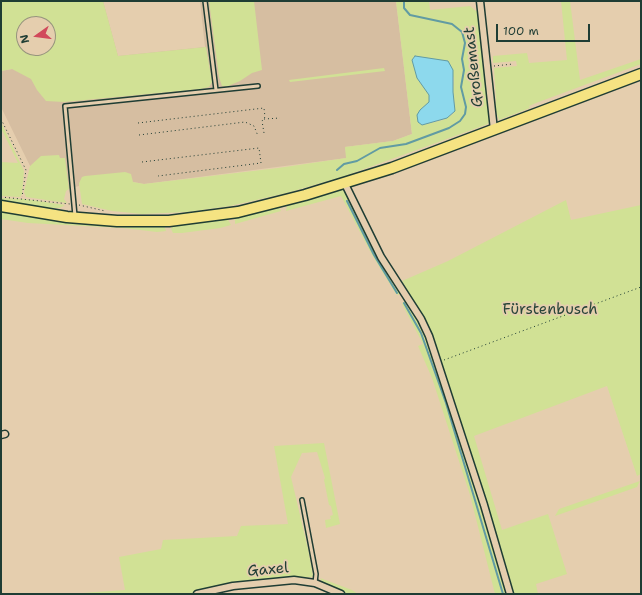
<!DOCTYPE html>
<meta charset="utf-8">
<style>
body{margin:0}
#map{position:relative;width:642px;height:595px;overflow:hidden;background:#e5ceae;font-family:"Shantell Sans",sans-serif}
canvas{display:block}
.frame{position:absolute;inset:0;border:2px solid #1f3d34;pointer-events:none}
.north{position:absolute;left:16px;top:16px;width:40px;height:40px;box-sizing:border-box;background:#e5ceae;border:1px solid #96947d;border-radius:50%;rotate:256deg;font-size:11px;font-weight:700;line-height:16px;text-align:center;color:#1f3d34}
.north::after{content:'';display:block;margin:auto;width:14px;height:18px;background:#d1495b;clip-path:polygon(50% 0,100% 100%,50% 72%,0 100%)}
.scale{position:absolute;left:496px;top:24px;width:94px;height:18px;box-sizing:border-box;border:2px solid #1f3d34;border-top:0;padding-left:5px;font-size:12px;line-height:14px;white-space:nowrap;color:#1f3d34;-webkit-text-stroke:3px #e5ceae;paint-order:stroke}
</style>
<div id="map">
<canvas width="642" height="595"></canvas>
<div class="frame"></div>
<div class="north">N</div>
<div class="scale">100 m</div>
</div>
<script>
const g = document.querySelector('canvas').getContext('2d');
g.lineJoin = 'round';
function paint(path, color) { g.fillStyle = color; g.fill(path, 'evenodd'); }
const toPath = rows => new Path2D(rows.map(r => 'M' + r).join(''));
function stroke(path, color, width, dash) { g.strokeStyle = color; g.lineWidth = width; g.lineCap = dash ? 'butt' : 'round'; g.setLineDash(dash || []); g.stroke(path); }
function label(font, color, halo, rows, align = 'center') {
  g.font = font + ' "Shantell Sans",sans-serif'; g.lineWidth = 3.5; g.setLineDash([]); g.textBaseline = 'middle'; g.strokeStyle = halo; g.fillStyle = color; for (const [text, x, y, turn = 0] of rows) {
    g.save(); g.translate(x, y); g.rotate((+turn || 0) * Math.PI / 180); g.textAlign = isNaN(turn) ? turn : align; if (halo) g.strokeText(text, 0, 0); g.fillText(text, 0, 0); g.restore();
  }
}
paint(toPath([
 [1,1,103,1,118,56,205,47,200,1,396,1,412,134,393,141,345,147,347,158,144,184,133,182,79,183,79,186,67,189,34,174,1,107,1,71,12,69],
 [24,24,48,24,48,48,24,48]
]), '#d6bea1');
paint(toPath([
 [1,1,103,1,118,56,206,47,212,82,209,87,201,89,64,102,46,101,37,90,31,79,12,69,1,71],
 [24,24,48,24,48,48,24,48],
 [209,1,254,1,262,70,252,73,240,81,228,86,222,86,219,77],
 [396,1,429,1,430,10,470,6,476,11,480,11,490,118,488,124,345,176,287,193,230,206,188,212,142,214,112,211,82,204,79,183,82,177,85,176,125,172,131,174,133,182,144,184,278,168,346,158,345,147,393,141,412,134],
 [415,56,435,60,444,60,454,78,453,92,455,107,453,114,443,120,422,125,420,110,429,102,429,95,426,88,420,83,412,60],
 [561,1,570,1,580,80,641,59,641,64,536,103,529,106,530,108,499,120,495,109,496,100,494,68,517,66,516,61,493,63,493,56,527,53,529,63,567,60],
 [384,68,385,71,290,82,289,80],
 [1,122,24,171,22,194,20,197,1,196,1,162,18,163,1,128],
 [59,155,60,158,65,158,69,189,66,191,64,199,67,203,26,197,24,192,30,166,41,156],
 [341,189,347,194,401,291,399,295,396,294,372,255,341,196,286,211,287,205],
 [1,198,24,199,65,205,60,208,50,208,1,200],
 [566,200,571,220,641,205,641,474,637,476,607,386,474,436,502,530,548,514,567,574,536,584,538,594,513,594,440,357,428,325,402,281,448,261],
 [279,207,281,211,235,224,235,219,238,216],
 [1,211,62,220,164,225,166,231,157,232,123,228,28,223,1,219],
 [227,218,231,225,220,228,182,233,173,233,171,229,173,225],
 [406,299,423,326,444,386,508,594,495,594,470,495,432,378,418,346,423,344,402,304],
 [324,443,340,524,326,528,325,520,331,519,330,516,333,515,331,506,329,505,324,480,325,478,317,452,302,453,291,477,308,549,313,576,312,577,289,578,212,588,190,594,68,594,125,590,119,557,161,549,163,540,237,536,241,526,288,524,274,446],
 [640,481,637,487,555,516,559,509],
 [320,578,352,590,358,594,345,594,323,583]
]), '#d1e195');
const water = toPath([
 [415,56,448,61,453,70,453,92,455,111,447,118,422,125,418,122,417,115,420,110,429,102,429,95,417,78,412,60,415,56]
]);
paint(water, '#8dd9ed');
stroke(water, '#619ba3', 1);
stroke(toPath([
 [337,170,344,164,357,161,380,148,406,144,449,128,460,121,465,114,466,107,461,87,464,70,462,59,465,43,462,32,452,24,410,15,404,8,404,1],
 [347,201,374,255,397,293],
 [404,303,421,333,446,403,503,594]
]), '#619ba3', 2);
const lane = toPath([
 [205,1,216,90],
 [75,216,65,106,258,86],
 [302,500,316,574,315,583]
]);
const street = toPath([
 [480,1,494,130],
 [345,184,381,257,421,319,429,336,484,505,510,594],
 [1,435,5,434],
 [197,594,233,586,294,580,315,583,341,594]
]);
const primary = toPath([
 [1,206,67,217,117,221,169,221,238,212,305,195,392,168,641,74]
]);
stroke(lane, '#1f3d34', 6);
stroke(street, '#1f3d34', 9);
stroke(primary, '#1f3d34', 13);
stroke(toPath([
 [494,66,513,64],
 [1,119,26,170,22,197],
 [264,119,280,118],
 [138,123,264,108,265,117,262,121,264,133],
 [139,135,245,122,254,126,258,136],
 [142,162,259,148,261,163,158,176],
 [1,197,70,204],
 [79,205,105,211],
 [444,360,641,287]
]), '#1f3d34', 1, [1, 3]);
stroke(lane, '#e5ceae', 3);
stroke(street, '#e5ceae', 6);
stroke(primary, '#f5e382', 10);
label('15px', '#1f3d34', '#e5ceae', [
 ["Großemast",474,67,-96],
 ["Gaxel",268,570,-5]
]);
label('15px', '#284539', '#e5ceae', [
 ["Fürstenbusch",550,310]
]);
</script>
